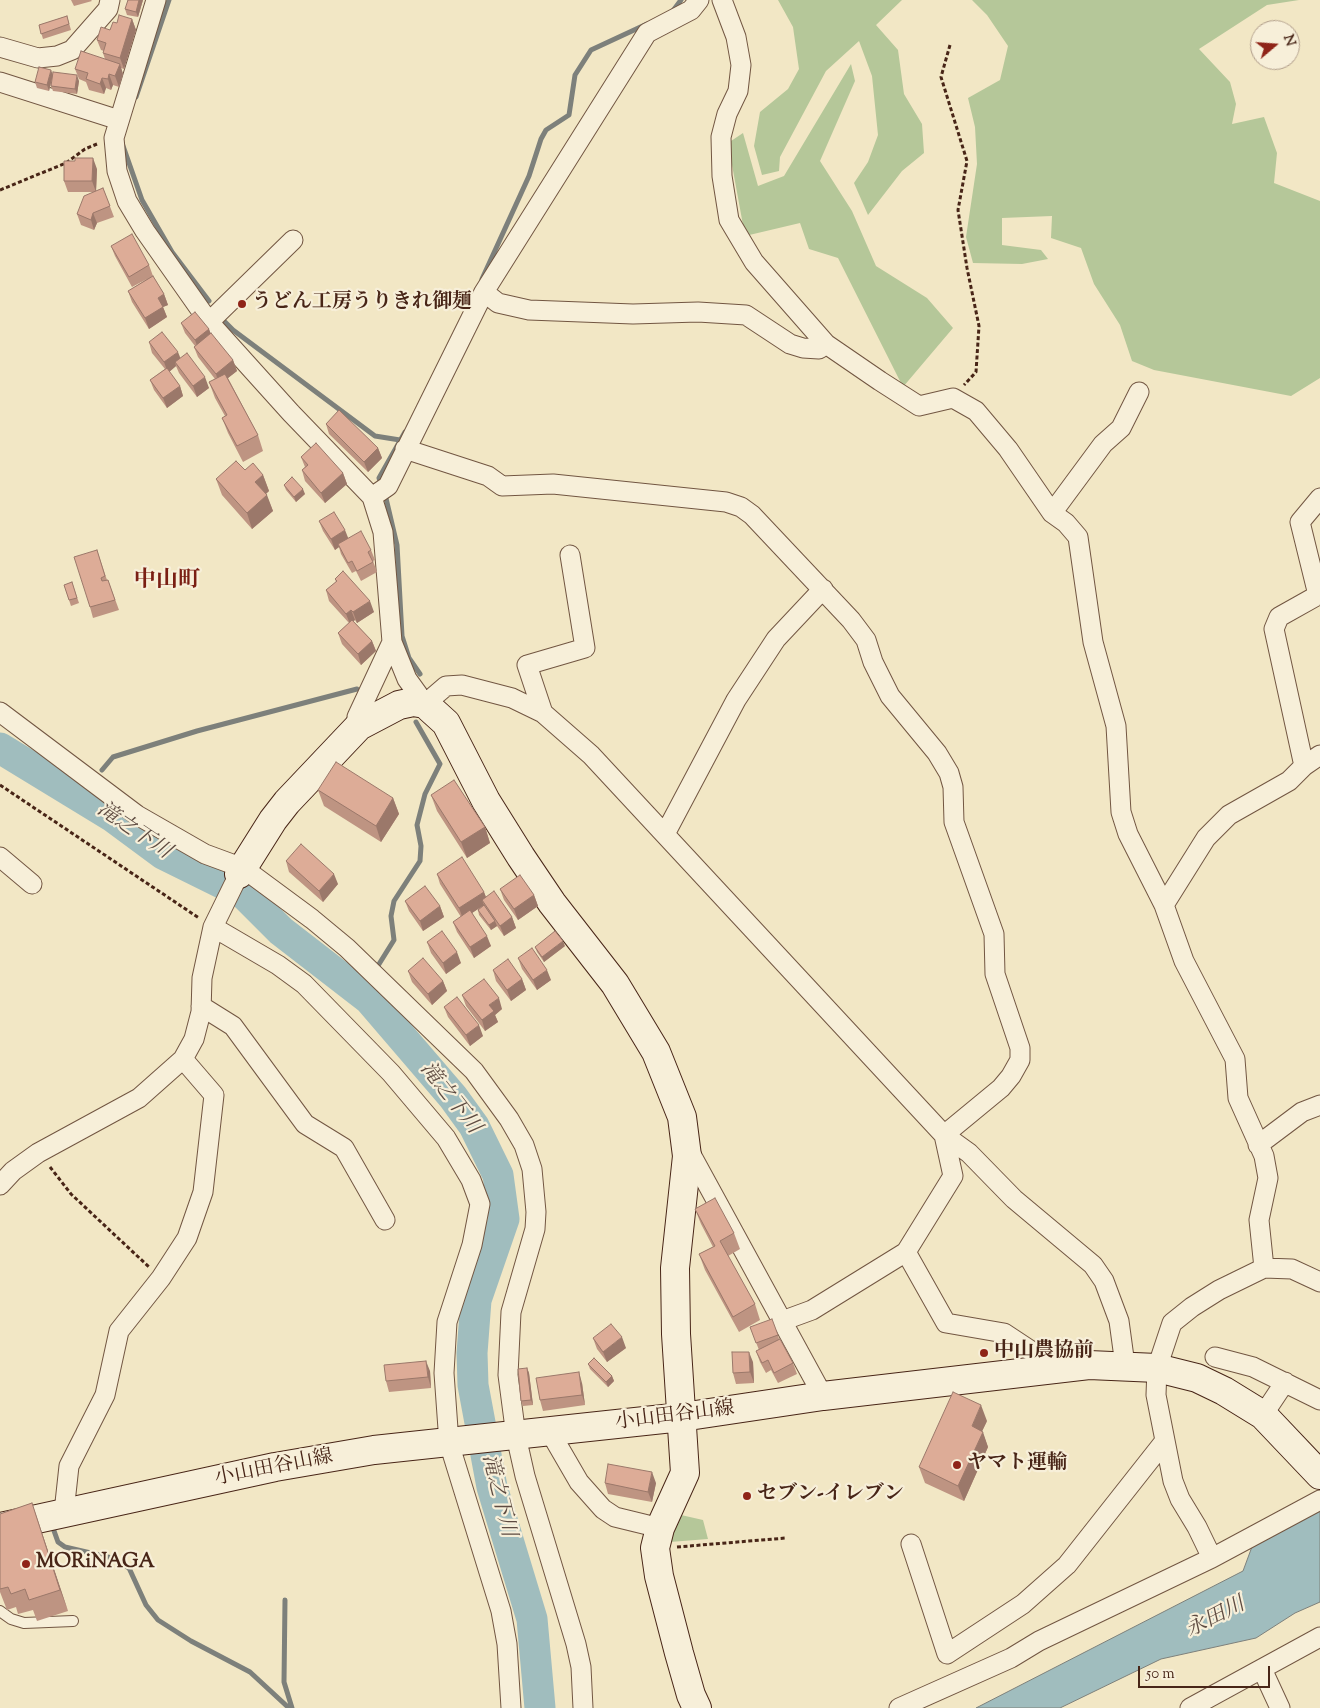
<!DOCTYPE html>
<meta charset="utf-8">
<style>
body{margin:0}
#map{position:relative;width:1320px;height:1708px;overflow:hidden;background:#f2e7c5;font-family:"Sorts Mill Goudy",serif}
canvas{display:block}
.north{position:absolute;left:1250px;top:20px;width:50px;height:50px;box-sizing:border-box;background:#f7efd9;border:1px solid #b19e8b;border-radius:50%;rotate:72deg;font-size:14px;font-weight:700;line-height:20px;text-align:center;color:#482517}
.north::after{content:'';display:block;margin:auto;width:18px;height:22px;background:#8f2418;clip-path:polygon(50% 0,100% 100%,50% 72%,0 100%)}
.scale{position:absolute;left:1138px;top:1666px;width:132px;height:22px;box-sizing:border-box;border:2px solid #482517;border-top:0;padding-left:6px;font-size:15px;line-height:18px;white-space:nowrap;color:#482517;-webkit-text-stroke:4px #f7efd9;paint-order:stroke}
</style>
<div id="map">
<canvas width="1320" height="1708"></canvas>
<div class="north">N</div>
<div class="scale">50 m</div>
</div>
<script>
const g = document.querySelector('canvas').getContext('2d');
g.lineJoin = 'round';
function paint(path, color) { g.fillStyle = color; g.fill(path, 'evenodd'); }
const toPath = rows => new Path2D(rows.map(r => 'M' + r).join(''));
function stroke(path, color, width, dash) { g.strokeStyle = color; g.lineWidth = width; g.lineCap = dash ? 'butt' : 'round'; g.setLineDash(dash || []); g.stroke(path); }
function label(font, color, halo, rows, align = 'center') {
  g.font = font + ' "Sorts Mill Goudy","Noto Serif JP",serif'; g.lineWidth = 4.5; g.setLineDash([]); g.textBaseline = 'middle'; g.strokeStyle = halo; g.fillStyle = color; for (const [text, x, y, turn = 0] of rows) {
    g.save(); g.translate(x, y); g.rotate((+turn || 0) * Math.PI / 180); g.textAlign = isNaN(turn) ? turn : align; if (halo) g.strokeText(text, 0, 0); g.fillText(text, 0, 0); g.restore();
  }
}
paint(toPath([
 [778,0,902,0,876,25,898,50,904,94,922,124,924,153,902,171,868,215,854,183,868,162,878,135,872,76,859,41,826,71,780,157,779,171,762,175,754,146,760,112,788,89,799,69,793,27],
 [972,0,1299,0,1267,5,1199,49,1230,82,1236,104,1232,124,1264,117,1277,153,1274,183,1320,201,1320,378,1291,396,1154,370,1132,361,1120,325,1094,284,1081,248,1051,238,1052,216,1002,218,1002,245,1041,250,1048,259,1022,264,973,263,966,237,977,164,975,127,968,98,1000,80,1008,46,987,15],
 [851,64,855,81,820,161,852,211,876,266,927,298,953,328,903,387,838,258,809,249,800,223,745,236,728,143,743,133,758,186,784,176],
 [681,1515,703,1520,708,1539,670,1542]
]), '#b5c799');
const water = toPath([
 [1320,1506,1320,1602,1295,1613,1256,1638,1161,1659,1060,1708,976,1708,1243,1571,1253,1544,1320,1506]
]);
paint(water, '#a0bdbe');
stroke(water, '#7d807b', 1);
stroke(toPath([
 [672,12,681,0],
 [136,97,169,0],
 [122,143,142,200,172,252,209,301],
 [482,279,529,176,541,139,546,130,569,115,575,75,591,50,647,24],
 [223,320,233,330,375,436,400,440],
 [382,486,379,478,405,432],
 [385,494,397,545,402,636,409,658,420,674],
 [102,770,113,757,197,731,357,689],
 [79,797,83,792],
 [361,993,394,940,391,916,394,901,420,861,421,846,417,825,425,794,440,764,416,722],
 [53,1528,58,1542,65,1547,112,1558,129,1568,146,1605,158,1620,191,1641,250,1672,289,1708],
 [285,1600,284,1682,292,1708]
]), '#7d807b', 5);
stroke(toPath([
 [0,748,113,817,163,854,244,894,281,931,369,999,453,1097,474,1126,498,1175,504,1219,476,1300,472,1353,473,1385,492,1487,532,1619,540,1708]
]), '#a0bdbe', 31);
const lane = toPath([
 [0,1611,11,1619,24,1623,73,1621]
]);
const street = toPath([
 [156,0,114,138,117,171,127,201,145,231,209,322,291,413,372,497,383,532,392,642,407,679,425,704,446,686,462,685,512,698,543,713,591,755,944,1135,969,1153,1014,1199,1093,1265,1104,1281,1119,1321,1125,1365],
 [722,0,736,37,741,65,738,91,727,114,721,137,722,176,729,220,754,262,826,344,880,381,919,406,953,398,976,411,1008,449,1052,513,1066,523,1078,537,1093,642,1116,726,1121,812,1128,834,1164,905,1184,961,1235,1059,1238,1098,1264,1156,1268,1178,1259,1220,1264,1268],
 [0,47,38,58,57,56,72,50,108,9,110,0],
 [0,82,119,120],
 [484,292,498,303,529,310,633,314,698,312,746,315,790,344,803,348,819,349,826,344],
 [209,322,293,240],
 [405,449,488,476,502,486,553,484,726,502,741,507,752,515,851,620,866,640,873,662,890,696,937,753,949,773,953,787,954,822,994,934,995,974,1020,1048,1020,1060,1011,1076,1001,1088,944,1135,953,1176,906,1252,812,1310,782,1321],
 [372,497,388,486,484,292,647,33,691,10,699,0],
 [1052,513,1103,444,1121,428,1139,392],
 [1318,595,1300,522,1320,498],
 [0,712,137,815,205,854,243,868,312,919,347,948,474,1071,509,1119,524,1145,532,1169,536,1212,535,1229,511,1312,508,1375,516,1436,525,1476,576,1644,581,1667,583,1708],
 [543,713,527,665,585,648,570,555],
 [359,726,357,717,392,642],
 [1304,766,1320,755],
 [665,834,736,700,776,639,823,589],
 [0,857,32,884],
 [1164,905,1206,838,1229,815,1289,781,1304,766,1274,629,1279,617,1320,594],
 [213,927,278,965,304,984,391,1073,446,1138,471,1180,480,1204,472,1245,447,1322,444,1373,449,1443,501,1611,507,1644,511,1708],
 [201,1006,233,1026,305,1124,344,1148,385,1220],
 [1258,1145,1302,1112,1320,1105],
 [687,1147,823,1396],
 [0,1185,13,1171,38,1153,139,1098,183,1059,194,1039,201,1012,202,978,213,927,239,874],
 [906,1252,946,1323,1004,1333,1057,1368],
 [1215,1357,1253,1367,1320,1400],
 [1263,1415,1285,1382],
 [550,1432,579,1482,603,1509,615,1517,660,1528],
 [64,1512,69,1466,105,1395,119,1331,161,1278,187,1238,203,1192,214,1095,183,1059],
 [911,1544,947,1654,1023,1604,1067,1565,1164,1442],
 [1212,1558,1197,1527,1180,1499,1173,1481,1156,1395,1157,1368,1172,1323,1192,1307,1219,1290,1264,1268,1292,1269,1320,1282],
 [1262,1669,1280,1708],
 [899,1708,1011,1658,1039,1641,1212,1558,1320,1500],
 [1190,1708,1320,1637]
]);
const secondary = toPath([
 [239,874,273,820,287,802,359,726,399,705,413,702,425,704,446,723,486,801,521,857,552,903,615,984,656,1052,682,1117,687,1156,675,1268,676,1334,685,1473,660,1528,655,1548,659,1576,679,1653,691,1695,697,1708],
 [0,1527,275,1467,374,1450,682,1417,823,1396,1089,1365,1157,1368,1197,1378,1224,1391,1263,1415,1320,1475]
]);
stroke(lane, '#725642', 12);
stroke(street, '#725642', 21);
stroke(secondary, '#482517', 30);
stroke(toPath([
 [950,45,941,77,967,161,958,210,967,268,979,326,976,372,964,385],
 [0,190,66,163,85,149,97,144],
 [0,785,199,918],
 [50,1167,71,1194,149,1267],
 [677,1547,786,1538]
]), '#482517', 3, [4, 2.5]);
stroke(lane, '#f7efd9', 10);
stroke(street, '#f7efd9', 19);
stroke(secondary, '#f7efd9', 28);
paint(toPath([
 [71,0,91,0,92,1,74,6],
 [143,0,138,17,127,15,125,9],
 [67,16,71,30,43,39,39,25],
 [132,19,136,30,124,69,121,68,123,74,119,87,113,85,111,90,106,88,104,94,89,90,86,82,79,79,75,69,105,59,103,53,104,51,101,50,97,40,110,30,117,23],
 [53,75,79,81,77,94,53,91,51,86,52,77,49,91,37,88,35,82],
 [97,169,96,191,103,188,114,217,97,223,94,230,81,225,77,214,93,192,68,192,64,181],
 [111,246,149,265,153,276,164,294,168,305,163,307,167,317,149,329,132,302,128,291,147,279,132,287,115,256],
 [181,323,209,329,210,334,233,360,237,371,228,378,258,435,263,451,243,462,228,433,222,418,225,416,215,398,209,382,215,379,198,357,194,347,195,346,185,333],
 [149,342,180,358,209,388,197,397,179,373,176,366,169,372,180,386,183,396,167,408,154,390,150,380,165,369,152,353],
 [326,424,378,448,382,458,368,472,329,434],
 [301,457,343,473,347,484,325,503,305,481,302,470,305,467],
 [245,470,263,475,269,491,266,494,273,511,252,529,222,495,216,479],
 [284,485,305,494,296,502,286,490],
 [319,521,348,538,371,550,375,560,373,561,377,572,361,581,356,571,352,573,341,554,339,547,335,550,323,531],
 [97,550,107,580,108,580,119,610,93,618,90,607],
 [335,579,374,612,357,623,355,620,353,621,372,641,376,651,361,665,342,644,338,633,349,623,329,601,326,590,336,582],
 [72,582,79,603,71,606,64,585],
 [318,790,393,798,399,814,381,842,324,806],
 [431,795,485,827,490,843,467,858,437,811],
 [286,861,338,884,323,902,289,872],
 [437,874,484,892,486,897,512,917,516,928,504,936,497,926,491,930,479,915,478,910,481,907,472,913,491,946,474,958,457,932,453,922,461,917,440,884],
 [500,889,534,895,538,906,518,920,504,900],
 [405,901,440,906,444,917,423,931,409,911],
 [427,942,461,963,446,974,431,953],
 [565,946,544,962,537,952,535,947],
 [518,958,551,980,537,990,522,969],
 [493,970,522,979,526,990,511,1001,496,981],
 [408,971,443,981,447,991,432,1005,412,982],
 [462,995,502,1009,495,1015,498,1022,485,1031,466,1006],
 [444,1007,483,1036,470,1046,448,1017],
 [695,1209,734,1233,740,1249,728,1256,755,1304,760,1320,739,1332,705,1270,699,1254,713,1247,701,1224],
 [750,1327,778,1335,779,1339,793,1363,797,1374,778,1383,771,1370,766,1373,760,1362,756,1351,759,1350],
 [593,1338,626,1348,607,1362,597,1349],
 [753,1362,754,1383,736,1384,733,1373],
 [588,1364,612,1376,614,1381,608,1387,590,1369],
 [527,1368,529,1373,533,1405,523,1406,521,1401],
 [430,1371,431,1388,389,1392,386,1381],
 [582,1383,585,1405,543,1411,540,1400],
 [987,1421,982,1431,988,1447,964,1501,925,1483,919,1467],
 [605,1483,656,1483,652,1502,608,1494],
 [32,1503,68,1611,37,1621,33,1610,18,1614,16,1607,7,1610,0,1592,0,1514]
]), '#be9482');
paint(toPath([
 [139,0,143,0,138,17,136,12],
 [132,19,136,30,124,69,120,58],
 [120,64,123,74,119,87,115,76],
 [51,70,53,75,49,91,47,85],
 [109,74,113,85,111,90,108,79],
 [77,75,79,81,77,94,75,89],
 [102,78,106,88,104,94,100,84],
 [93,158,97,169,96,192,92,181],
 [93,213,97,223,94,230,91,220],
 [164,294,168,305,163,307,167,317,149,329,145,318,158,298],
 [209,329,213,340,199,351,195,340],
 [178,352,182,362,175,362,176,366,168,373,164,362],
 [233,360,237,371,219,385,216,374],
 [205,377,209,388,197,397,193,386],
 [180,386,183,396,167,408,163,398],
 [378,448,382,458,368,472,364,462],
 [343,473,347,484,325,503,321,493],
 [263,475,269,491,261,498,255,482],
 [303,489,305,494,296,502,294,497],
 [267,495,273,511,252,529,247,513],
 [345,530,349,540,338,544,339,547,335,550,331,539],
 [370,601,374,612,357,623,353,612],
 [351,610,355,620,350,624,346,614],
 [372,641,376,651,361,665,358,654],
 [393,798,399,814,381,842,376,826],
 [485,827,490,843,467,858,461,842],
 [334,874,338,884,323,902,319,891],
 [484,892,488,903,482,900,484,905,463,919,459,908],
 [534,895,538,906,518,920,514,909],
 [440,906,444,917,423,931,420,921],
 [512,917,516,928,504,936,500,926],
 [495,921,497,926,491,930,489,925],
 [487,936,491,946,474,958,470,947],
 [563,941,565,946,544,962,542,957],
 [457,952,461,963,446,974,443,963],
 [547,970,551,980,537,990,533,980],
 [522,979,526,990,511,1001,507,990],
 [443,981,447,991,432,1005,428,994],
 [499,998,502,1009,495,1015,498,1022,485,1031,482,1020,489,1005],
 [479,1025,483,1036,470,1046,466,1035],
 [622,1337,626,1348,607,1362,603,1352],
 [749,1352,753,1362,754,1383,750,1372],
 [426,1361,430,1371,431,1388,428,1377],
 [527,1368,529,1373,533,1405,531,1400],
 [579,1372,582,1383,585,1405,582,1395],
 [612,1376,614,1381,608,1387,606,1382],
 [981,1405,987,1421,977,1442,972,1426],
 [983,1432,988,1447,964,1501,958,1486],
 [652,1472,656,1483,652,1502,648,1492],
 [32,1503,68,1611,60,1590]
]), '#9b786a');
const building = toPath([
 [128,0,139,0,136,12,125,9,128,0],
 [119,15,132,19,120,58,103,53,106,43,97,40,101,27,110,30,113,22,117,23,119,15],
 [67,16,69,24,41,34,39,25,67,16],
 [81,51,120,64,115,76,109,74,108,79,102,78,100,84,86,79,88,73,75,69,81,51],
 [39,67,51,70,47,85,35,82,39,67],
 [53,72,77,75,75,89,51,86,53,72],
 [75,158,93,158,92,181,64,181,64,161,75,161,75,158],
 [103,188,110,206,93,213,91,220,77,214,84,196,103,188],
 [132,234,149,265,129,277,111,246,132,234],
 [153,276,164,294,158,298,163,307,145,318,128,291,153,276],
 [195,312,209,329,195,340,181,323,195,312],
 [162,332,178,352,164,362,149,342,162,332],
 [211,333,233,360,216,374,194,347,211,333],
 [187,353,205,377,193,386,175,362,187,353],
 [167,368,180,386,163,398,150,380,167,368],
 [225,374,258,435,237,446,222,418,227,415,209,382,225,374],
 [339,410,378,448,364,462,326,424,339,410],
 [316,443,343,473,321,493,302,470,308,465,301,457,316,443],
 [236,461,245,470,253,463,263,475,255,482,267,495,247,513,216,479,236,461],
 [292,477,303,489,294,497,284,485,292,477],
 [334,512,345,530,331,539,319,521,334,512],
 [361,531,371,550,368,552,373,562,357,571,352,561,348,563,338,544,361,531],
 [97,550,105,576,101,578,102,581,108,580,115,600,90,607,74,557,97,550],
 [343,571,370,601,353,612,351,610,346,614,326,590,337,581,335,579,343,571],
 [72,582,77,598,69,600,64,585,72,582],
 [352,620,372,641,358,654,338,633,352,620],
 [336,762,393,798,376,826,318,790,336,762],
 [454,780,485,827,461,842,431,795,454,780],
 [301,844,334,874,319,891,286,861,301,844],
 [462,857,484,892,459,908,437,874,462,857],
 [520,875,534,895,514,909,500,889,520,875],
 [425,886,440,906,420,921,405,901,425,886],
 [494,891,512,917,500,926,482,900,494,891],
 [484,905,495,921,489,925,478,910,484,905],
 [470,910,487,936,470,947,453,922,470,910],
 [442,931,457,952,443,963,427,942,442,931],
 [555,931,563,941,542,957,535,947,555,931],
 [532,948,547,970,533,980,518,958,532,948],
 [423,958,443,981,428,994,408,971,423,958],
 [508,959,522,979,507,990,493,970,508,959],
 [484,979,499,998,489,1005,494,1011,482,1020,462,995,484,979],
 [457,997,479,1025,466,1035,444,1007,457,997],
 [715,1198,734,1233,720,1241,755,1304,733,1317,699,1254,715,1246,695,1209,715,1198],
 [772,1319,778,1335,756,1343,750,1327,772,1319],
 [611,1324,622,1337,603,1352,593,1338,611,1324],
 [780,1339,793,1363,774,1373,768,1360,762,1363,756,1351,780,1339],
 [732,1352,749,1352,750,1372,733,1373,732,1352],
 [594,1358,612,1376,606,1382,588,1364,594,1358],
 [426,1361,428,1377,386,1381,384,1365,426,1361],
 [527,1368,531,1400,521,1401,518,1369,527,1368],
 [579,1372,582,1395,540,1400,536,1378,579,1372],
 [953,1392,981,1405,972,1426,983,1432,958,1486,919,1467,953,1392],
 [608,1464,652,1472,648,1492,605,1483,608,1464],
 [32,1503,60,1590,29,1600,25,1589,11,1594,8,1587,0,1589,0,1514,32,1503]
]);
paint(building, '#ddac97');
stroke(building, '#9b786a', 1);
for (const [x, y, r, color] of [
 [242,304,5,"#8f2418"],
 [984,1353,5,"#8f2418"],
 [957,1465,5,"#8f2418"],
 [747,1496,5,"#8f2418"],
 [26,1564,5,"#8f2418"]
]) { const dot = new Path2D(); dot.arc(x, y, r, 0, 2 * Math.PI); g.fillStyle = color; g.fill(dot); stroke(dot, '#f7efd9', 2); }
label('bold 20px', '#482517', '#f7efd9', [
 ["うどん工房うりきれ御麺",252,304],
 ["中山農協前",994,1353],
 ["ヤマト運輸",967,1465],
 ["セブン-イレブン",757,1496],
 ["MORiNAGA",36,1564]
], 'left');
label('20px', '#482517', '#f7efd9', [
 ["小山田谷山線",675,1417,-7],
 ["小山田谷山線",274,1469,-11]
]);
label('italic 21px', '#5e4b41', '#f7efd9', [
 ["滝之下川",133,832,34],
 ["滝之下川",449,1099,52],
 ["滝之下川",497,1496,76],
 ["永田川",1216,1619,-27]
]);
label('bold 22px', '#7a1f14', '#f7efd9', [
 ["中山町",167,582]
]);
</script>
